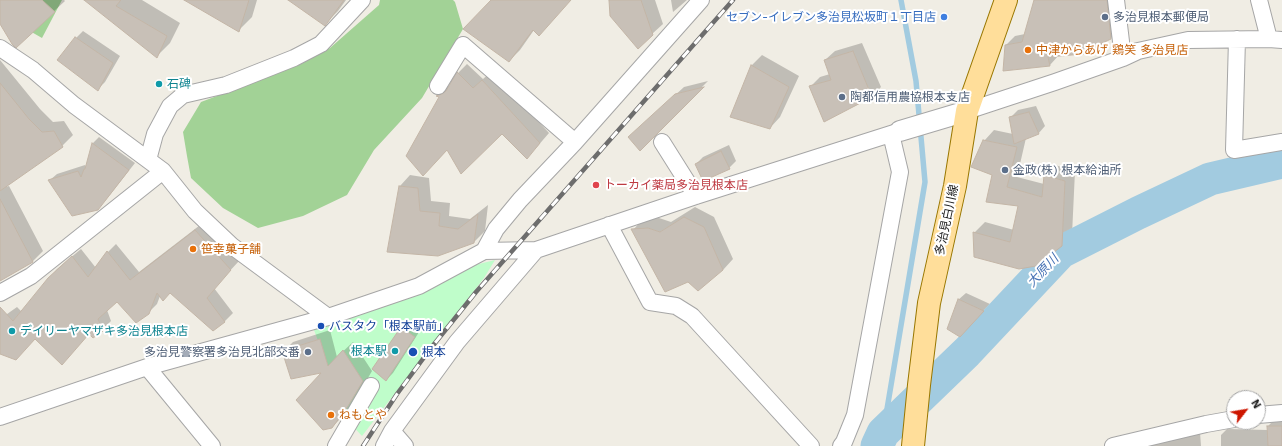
<!DOCTYPE html>
<meta charset="utf-8">
<style>
body{margin:0}
#map{position:relative;width:1282px;height:446px;overflow:hidden;background:#f0ede4;font-family:"Work Sans",sans-serif}
canvas{display:block}
.north{position:absolute;left:1226px;top:390px;width:40px;height:40px;box-sizing:border-box;background:#fff;border:1px solid #a5a5a5;border-radius:50%;rotate:59deg;font-size:11px;font-weight:700;line-height:16px;text-align:center;color:#1f1f1f}
.north::after{content:'';display:block;margin:auto;width:14px;height:18px;background:#cd1600;clip-path:polygon(50% 0,100% 100%,50% 72%,0 100%)}
</style>
<div id="map">
<canvas width="1282" height="446"></canvas>
<div class="north">N</div>
</div>
<script>
const g = document.querySelector('canvas').getContext('2d');
g.lineJoin = 'round';
function paint(path, color) { g.fillStyle = color; g.fill(path, 'evenodd'); }
const toPath = rows => new Path2D(rows.map(r => 'M' + r).join(''));
function stroke(path, color, width, dash) { g.strokeStyle = color; g.lineWidth = width; g.lineCap = dash ? 'butt' : 'round'; g.setLineDash(dash || []); g.stroke(path); }
function label(font, color, halo, rows, align = 'center') {
  g.font = font + ' "Work Sans","Noto Sans JP",sans-serif'; g.lineWidth = 4; g.setLineDash([]); g.textBaseline = 'middle'; g.strokeStyle = halo; g.fillStyle = color; for (const [text, x, y, turn = 0] of rows) {
    g.save(); g.translate(x, y); g.rotate((+turn || 0) * Math.PI / 180); g.textAlign = isNaN(turn) ? turn : align; if (halo) g.strokeText(text, 0, 0); g.fillText(text, 0, 0); g.restore();
  }
}
paint(toPath([
 [0,0,62,0,42,38,0,14],
 [380,0,453,0,455,2,463,29,422,98,374,150,347,195,303,216,258,228,223,208,191,178,187,156,183,132,201,102,299,65,330,48,379,5]
]), '#a2d296');
paint(toPath([
 [495,260,484,278,362,436,347,420,314,330,352,318,471,266]
]), '#bffdca');
paint(toPath([
 [0,0,64,0,65,1,16,46,0,22],
 [86,0,142,0,180,23,170,43,157,56],
 [186,0,257,0,252,17,239,30],
 [299,0,346,0,338,11,325,24],
 [492,0,571,0,534,30,520,50,509,61],
 [610,0,655,0,663,24,652,34],
 [671,0,687,0,673,12],
 [1035,0,1117,0,1120,29,1111,38,1104,41,1104,43,1095,52,1059,55,1050,65,1006,45,1015,36,1025,34],
 [83,31,120,56,105,82,98,89,76,38],
 [862,43,881,87,871,97,811,86,820,77,830,74,825,60,835,51],
 [762,55,799,76,780,117,770,128,732,116,752,65],
 [0,60,40,109,53,122,64,121,73,135,62,146,5,187,9,186,43,251,33,261,0,280],
 [467,64,483,79,492,71,549,133,536,148,502,132,448,149,423,175,441,97,438,96,447,87,450,86,458,73],
 [708,81,640,149,637,130,684,87],
 [1036,106,1045,126,1038,134,1026,138,1017,177,1044,184,1045,176,1055,165,1075,171,1072,235,1061,246,975,256,974,233,985,222,1014,230,1019,205,993,175,984,141,994,130,1013,134,1010,118,1018,110],
 [99,137,135,163,105,201,50,180,57,174,85,165,87,168,93,143],
 [729,145,736,161,729,168,696,164,703,157],
 [410,175,429,178,431,201,450,203,449,216,470,219,488,205,485,231,474,242,388,251,400,186],
 [695,207,714,217,733,259,723,270,633,230,643,219,659,218,671,222],
 [204,222,239,261,214,288,233,313,224,322,170,292,160,296,157,304,148,313,117,301,107,310,111,321,102,330,90,333,35,338,0,353,0,319,17,307,22,312,57,269,81,249,96,268,108,252,116,244,139,272],
 [966,293,990,304,967,328,958,300],
 [409,320,421,329,393,373,386,380,402,328],
 [330,330,337,357,353,342,372,371,358,395,342,417,332,427,324,372,284,351,293,342],
 [1274,420,1282,420,1282,446,1221,446,1221,435,1227,429,1268,430,1268,426],
 [1200,432,1201,446,1151,446,1156,441]
]), '#0003');
stroke(toPath([
 [883,433,925,182,916,81,901,0]
]), '#a2cbe0', 5.5);
stroke(toPath([
 [877,446,883,433,967,352,1061,252,1138,213,1210,179,1282,162]
]), '#a2cbe0', 33);
const building = toPath([
 [0,0,42,0,55,12,16,48,12,44,0,24,0,0],
 [84,0,121,0,116,6,167,36,157,58,84,0],
 [184,0,249,0,239,32,184,0],
 [288,0,344,0,325,26,288,0],
 [491,0,571,0,539,36,533,30,509,62,463,29,491,0],
 [609,0,641,0,653,35,638,49,610,16,609,0],
 [1034,0,1107,0,1111,39,1094,47,1095,53,1048,57,1050,66,1003,71,1005,45,1022,42,1034,0],
 [75,37,113,63,98,91,57,60,75,37],
 [853,51,872,97,824,122,809,86,831,80,824,60,853,51],
 [751,65,789,87,770,129,730,117,751,65],
 [457,72,473,88,482,80,540,143,527,159,502,134,461,174,447,150,423,176,406,156,439,97,436,96,442,94,446,91,457,72],
 [0,83,29,119,42,132,54,131,63,147,0,191,0,83],
 [704,87,640,151,628,137,675,94,704,87],
 [1029,112,1039,134,1014,144,1009,117,1029,112],
 [983,140,1017,147,1007,187,1042,197,1044,175,1065,181,1062,246,1036,266,1019,269,974,257,973,232,1010,242,1018,206,986,202,992,175,971,167,983,140],
 [92,143,129,170,98,210,72,216,48,180,78,171,81,177,84,169,85,169,92,143],
 [721,151,730,169,703,181,695,164,721,151],
 [399,186,418,188,420,211,440,213,439,226,458,229,478,214,474,243,438,256,387,252,399,186],
 [0,199,33,262,0,281,0,199],
 [684,217,704,227,723,270,698,291,688,282,665,292,631,229,648,228,660,232,684,217],
 [195,230,231,270,207,298,225,322,213,331,170,293,163,301,157,293,149,314,136,323,117,302,98,319,103,331,93,338,89,334,62,365,35,339,16,360,0,354,0,307,13,321,48,278,72,256,88,277,107,251,130,280,195,230],
 [958,299,984,311,960,337,947,329,958,299],
 [401,327,415,337,386,381,372,369,401,327],
 [320,339,328,366,343,350,363,381,348,406,332,428,323,430,296,400,321,373,291,379,282,351,320,339],
 [1267,426,1282,426,1282,446,1268,446,1267,426]
]);
paint(building, '#c8c0b7');
stroke(building, '#c3b5a6', 1);
const minor = toPath([
 [1116,0,1123,58],
 [1259,0,1269,39],
 [1237,39,1234,150,1282,142],
 [0,48,33,70,74,105,163,171,195,211,232,246,328,317],
 [438,86,463,45,575,142],
 [967,111,1055,82,1123,58,1138,51,1188,40,1269,39,1282,40],
 [662,142,696,196],
 [148,160,155,134,170,106,183,95,226,85,294,58,321,44,362,0],
 [609,225,650,302,676,306,692,316,811,446],
 [484,251,496,229,520,200,575,142,701,0],
 [0,293,31,276,163,171],
 [147,367,212,446],
 [1258,415,1282,413],
 [0,417,147,367,328,317,419,286,484,251,536,250,696,196,900,131],
 [392,431,405,446],
 [336,446,371,386],
 [384,446,392,431,457,342,536,250],
 [841,446,844,442,855,415,900,172,891,134],
 [1113,446,1206,424,1234,419]
]);
const tertiary = toPath([
 [900,131,967,111]
]);
const primary = toPath([
 [913,446,919,385,929,303,955,186,967,111,1006,0]
]);
stroke(minor, '#a6a6a6', 18);
stroke(tertiary, '#a6a6a6', 22);
stroke(primary, '#970', 24);
stroke(minor, '#fff', 16);
stroke(tertiary, '#fff', 20);
stroke(primary, '#ffde9a', 22);
const rail = toPath([
 [363,446,397,394,431,348,476,292,733,0]
]);
stroke(rail, '#6d6d6d', 4.5);
stroke(rail, '#fff', 3, [9]);
for (const [x, y, r, color] of [
 [944,17,4,"#3f7fe0"],
 [1105,17,4,"#5c6f8a"],
 [1028,50,4,"#e8710a"],
 [159,84,4,"#0f9aa8"],
 [842,97,4,"#5c6f8a"],
 [1005,170,4,"#5c6f8a"],
 [596,185,4,"#e0444e"],
 [193,249,4,"#e8710a"],
 [321,326,4,"#1a4fb4"],
 [12,331,4,"#0f9aa8"],
 [395,351,4,"#0f9aa8"],
 [308,352,4,"#5c6f8a"],
 [413,352,5,"#1a4fb4"],
 [331,415,4,"#e8710a"]
]) { const dot = new Path2D(); dot.arc(x, y, r, 0, 2 * Math.PI); g.fillStyle = color; g.fill(dot); stroke(dot, '#fff', 1.5); }
label('12px', '#366cbe', '#fff', [
 ["セブン-イレブン多治見松坂町１丁目店",936,17]
], 'right');
label('12px', '#4e5e75', '#fff', [
 ["多治見根本郵便局",1113,17],
 ["陶都信用農協根本支店",850,97],
 ["金政(株) 根本給油所",1013,170],
 ["多治見警察署多治見北部交番",300,352,"right"]
], 'left');
label('12px', '#c56008', '#fff', [
 ["中津からあげ 鶏笑 多治見店",1036,50],
 ["笹幸菓子舗",201,249],
 ["ねもとや",339,415]
], 'left');
label('12px', '#0d838f', '#fff', [
 ["石碑",167,84],
 ["デイリーヤマザキ多治見根本店",20,331],
 ["根本駅",387,351,"right"]
], 'left');
label('12px', '#be3a42', '#fff', [
 ["トーカイ薬局多治見根本店",604,185]
], 'left');
label('12px', '#1f1f1f', '#fff', [
 ["多治見白川線",947,220,-78]
]);
label('12px', '#164399', '#fff', [
 ["バスタク「根本駅前」",329,326],
 ["根本",422,352]
], 'left');
label('italic 13px', '#4571b4', '#fff', [
 ["大原川",1043,271,-47]
]);
</script>
